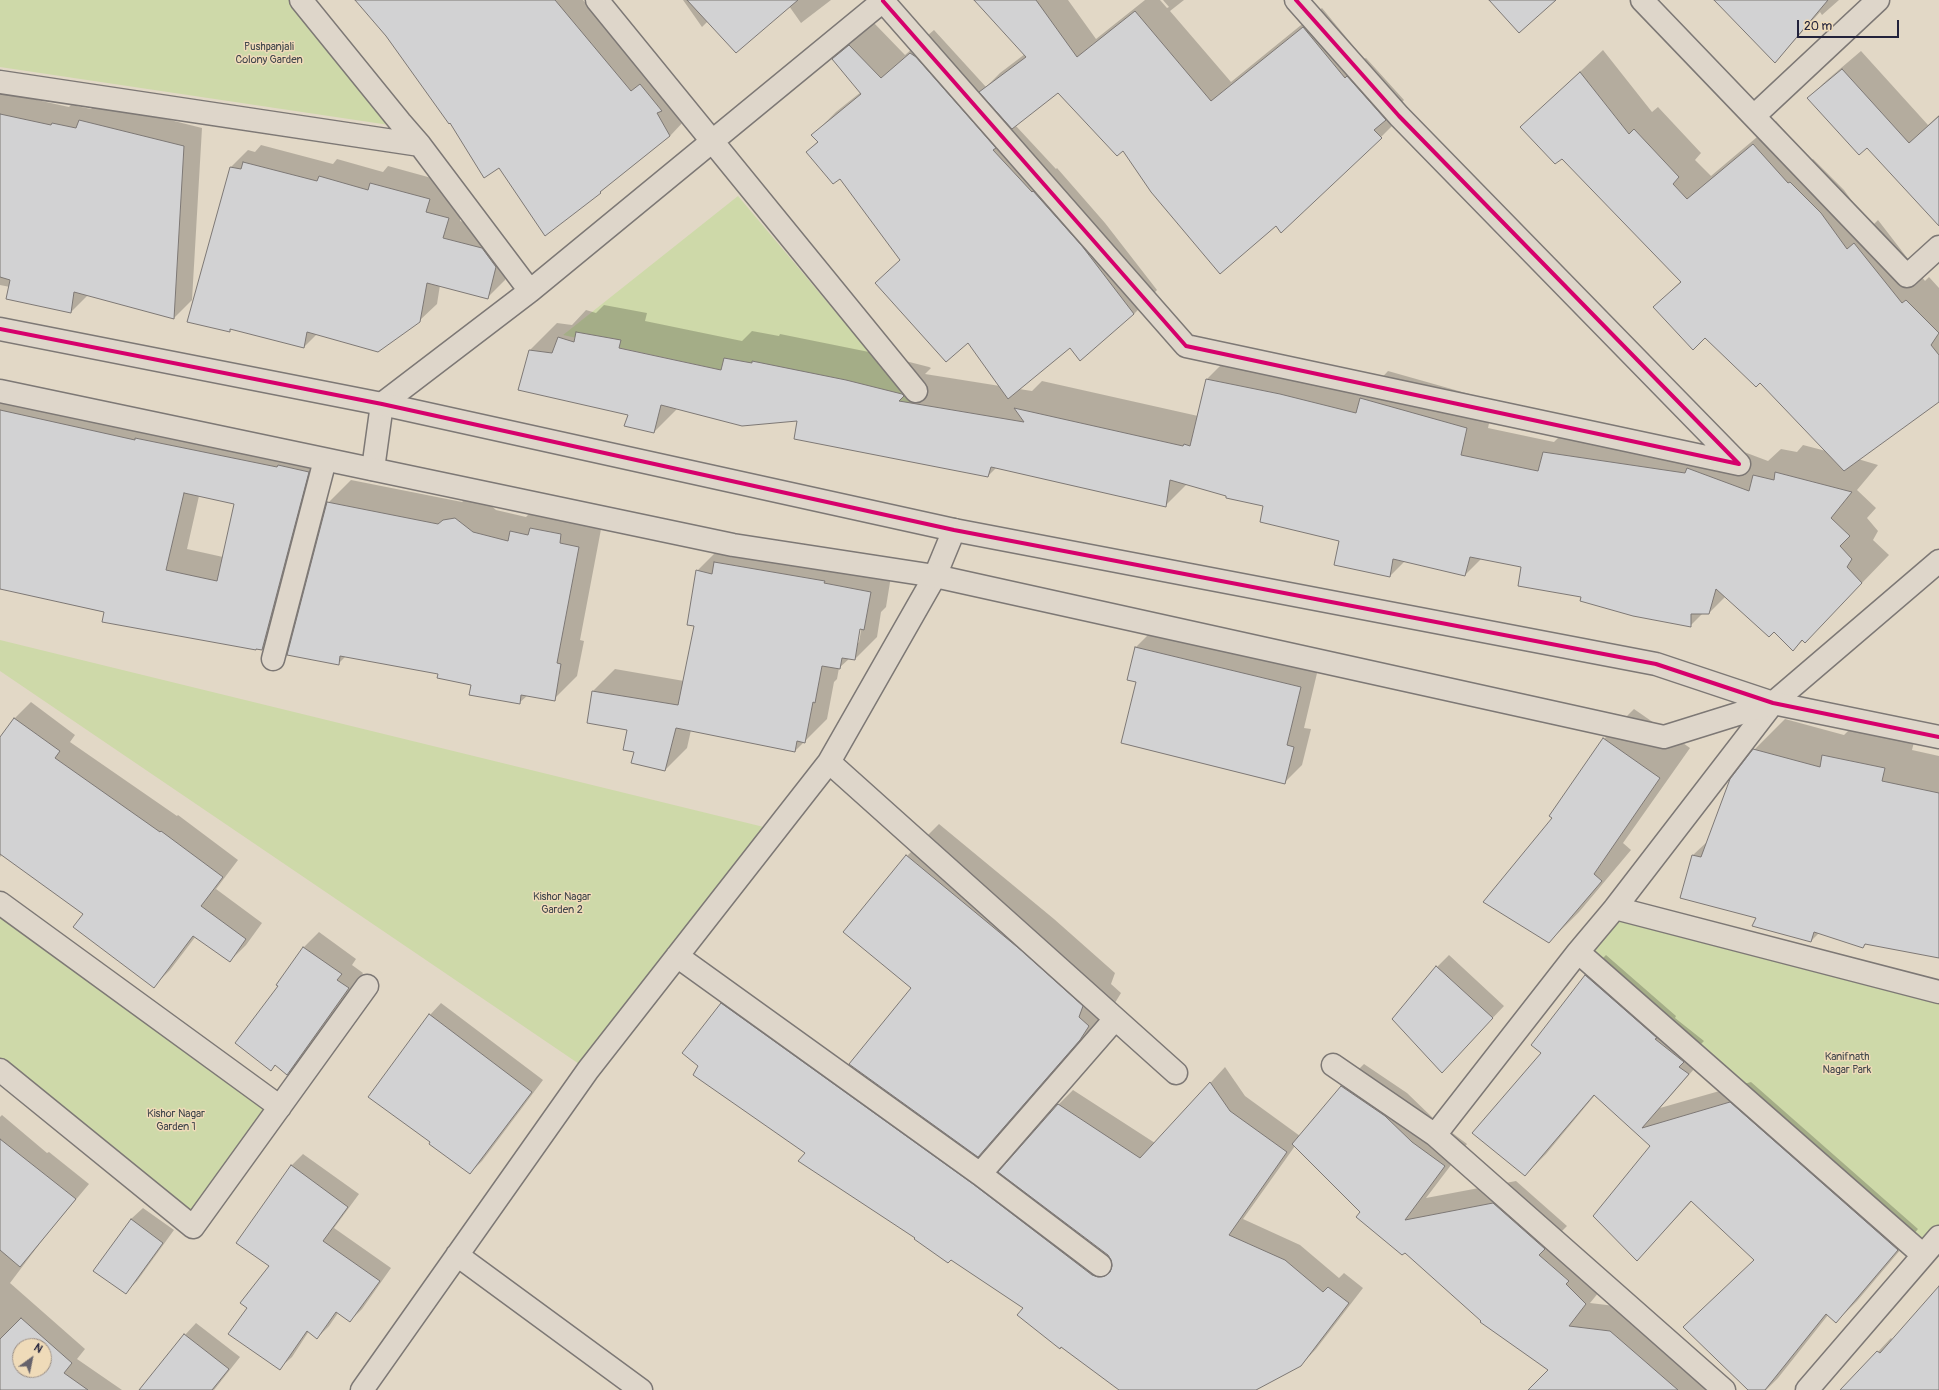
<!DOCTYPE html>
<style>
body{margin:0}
#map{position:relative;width:1939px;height:1390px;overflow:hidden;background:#e2d8c6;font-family:Pangolin,sans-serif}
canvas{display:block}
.north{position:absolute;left:12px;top:1338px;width:40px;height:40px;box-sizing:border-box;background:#efdbb9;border:1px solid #9d9187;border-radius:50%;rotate:33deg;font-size:11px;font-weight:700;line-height:16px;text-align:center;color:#22223b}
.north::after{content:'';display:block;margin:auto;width:14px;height:18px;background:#65626c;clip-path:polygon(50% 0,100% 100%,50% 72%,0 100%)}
.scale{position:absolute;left:1797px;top:20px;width:102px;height:18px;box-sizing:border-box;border:2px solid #22223b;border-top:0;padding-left:5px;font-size:12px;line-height:14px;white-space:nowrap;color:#22223b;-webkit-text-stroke:3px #efdbb9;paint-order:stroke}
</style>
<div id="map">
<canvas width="1939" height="1390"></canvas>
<div class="north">N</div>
<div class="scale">20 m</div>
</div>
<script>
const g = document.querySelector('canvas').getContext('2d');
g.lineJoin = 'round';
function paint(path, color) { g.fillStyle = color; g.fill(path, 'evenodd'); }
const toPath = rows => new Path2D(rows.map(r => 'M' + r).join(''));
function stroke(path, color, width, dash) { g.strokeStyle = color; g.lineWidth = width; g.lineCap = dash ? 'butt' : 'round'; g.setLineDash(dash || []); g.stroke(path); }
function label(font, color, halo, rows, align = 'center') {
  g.font = font + ' Pangolin,sans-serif'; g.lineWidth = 3; g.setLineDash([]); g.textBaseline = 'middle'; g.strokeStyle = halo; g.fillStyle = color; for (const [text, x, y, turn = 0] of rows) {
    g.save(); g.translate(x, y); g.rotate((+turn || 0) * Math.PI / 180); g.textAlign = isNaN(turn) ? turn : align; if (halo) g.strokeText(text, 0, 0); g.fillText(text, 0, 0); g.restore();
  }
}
paint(toPath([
 [0,0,294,0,396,126,0,67],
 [738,196,913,404,878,405,563,335],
 [0,640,776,830,588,1070,0,671],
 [0,903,280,1107,193,1227,0,1067],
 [1615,908,1939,992,1939,1237,1923,1255,1578,952]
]), '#ced9a9');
paint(toPath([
 [357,0,583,0,685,120,670,136,611,182,600,192,499,167,450,122,386,36],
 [683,0,831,0,801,23,789,6,708,21,702,27],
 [979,0,1068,0,1096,39,1145,0,1160,0,1167,8,1169,7,1163,0,1184,0,1170,11,1231,82,1322,8,1364,59,1366,58,1404,100,1393,111,1400,118,1381,137,1276,225,1123,149,1059,92,1017,123,1016,126,1056,169,1057,168,1105,223,1157,290,1134,314,1071,347,1019,389,1032,391,1042,381,1198,416,1207,379,1234,352,1376,384,1388,371,1494,401,1488,428,1554,442,1571,425,1711,446,1715,441,1768,461,1781,449,1797,452,1803,445,1826,451,1760,382,1705,337,1655,307,1681,281,1562,157,1522,127,1603,50,1652,112,1658,107,1701,153,1695,160,1711,176,1776,121,1811,161,1813,159,1844,190,1871,227,1878,220,1925,281,1929,277,1939,288,1939,399,1858,459,1878,465,1857,490,1876,508,1867,518,1878,531,1873,540,1889,555,1805,642,1803,640,1793,650,1774,631,1726,596,1709,613,1703,613,1690,626,1582,596,1523,566,1482,558,1465,575,1405,561,1390,576,1340,540,1265,505,1187,484,1165,506,996,468,988,476,798,420,678,408,654,432,629,414,530,350,557,323,572,325,586,310,596,313,604,305,647,313,645,321,742,341,752,331,779,336,780,334,874,353,929,367,931,368,925,374,1000,386,968,341,901,260,840,178,807,152,818,141,813,135,836,112,861,92,834,59,873,22,905,55,934,30,986,87,1000,73,1025,54],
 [1715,0,1839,0,1822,15,1820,12,1775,62],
 [1861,51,1928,125,1939,115,1939,213,1867,146,1808,98,1827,80],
 [0,92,69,107,71,105,91,109,98,102,202,128,192,300,174,318,88,295,71,312,10,287,0,285],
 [261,145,333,164,337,159,383,172,388,166,446,182,443,195,465,201,460,221,499,231,513,249,505,280,488,297,440,285,437,304,419,321,317,334,304,347,232,328,229,331,230,168,248,150,255,152],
 [0,384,329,451,283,628,262,649,0,588],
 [199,496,235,503,223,557,187,549],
 [351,480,462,502,467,497,478,495,496,510,526,517,534,509,602,524,580,640,584,641,577,676,554,699,528,695,519,703,472,684,439,673,346,656,338,664,328,503],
 [719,549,892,570,886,607,881,612,877,637,855,659,850,658,839,668,837,679,834,682,827,719,795,751,691,730,687,748,665,770,635,751,629,729,588,722,593,691,615,669,684,681,695,626,697,571],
 [860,624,862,625,859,642,857,644],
 [1154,629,1318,669,1304,728,1311,729,1302,765,1284,783,1138,682,1128,679,1136,647],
 [31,702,75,735,70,742,177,816,178,815,238,860,216,889,262,923,246,945,230,961,196,936,170,970,154,986,85,914,2,855,0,857,0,739,15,718],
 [1634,709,1690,748,1623,843,1631,850,1579,912,1549,942,1553,818,1604,739],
 [1785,719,1844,735,1854,725,1915,738,1912,750,1939,756,1939,957,1867,943,1863,947,1819,933,1811,941,1757,917,1693,855,1709,840,1754,750],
 [939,824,1054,919,1115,973,1111,984,1121,993,1113,1006,1010,1123,978,1156,913,988,907,856],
 [319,932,356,959,352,965,363,973,303,1058,287,1074,276,1065,271,1070,279,986,277,985,304,947],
 [1449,955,1504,1006,1454,1059,1437,967],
 [1606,955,1676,1016,1675,1018,1704,1041,1699,1046,1708,1053,1660,1108,1751,1082,1918,1229,1857,1301,1836,1322,1828,1315,1778,1378,1766,1390,1749,1390,1755,1260,1692,1201,1637,1260,1651,1146,1595,1095,1546,1154,1525,1175,1542,1053,1533,1045,1586,975],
 [736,988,1113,1262,1058,1105,1073,1090,1155,1143,1225,1067,1245,1096,1300,1136,1342,1086,1364,1064,1407,1093,1434,1119,1467,1144,1426,1198,1516,1181,1567,1226,1561,1232,1608,1281,1590,1303,1632,1308,1726,1390,1549,1390,1549,1370,1482,1320,1361,1212,1295,1146,1243,1219,1300,1245,1339,1278,1344,1273,1363,1288,1316,1349,1301,1365,1254,1390,1120,1390,1024,1308,951,1259,917,1238,806,1152,700,1066,721,1003],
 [441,1003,543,1080,482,1161,470,1173,430,1015],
 [2,1115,47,1153,49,1152,89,1184,47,1234,10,1283,85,1349,77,1359,122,1390,0,1390,0,1117],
 [20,1346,44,1346,44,1370,20,1370],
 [303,1154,359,1194,334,1228,391,1268,362,1309,350,1321,338,1313,329,1326,317,1338,309,1331,292,1357,280,1368,249,1308,271,1266,291,1166],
 [143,1208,174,1230,137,1281,125,1293,131,1219],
 [1939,1288,1939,1390,1842,1390,1891,1338,1893,1340],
 [196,1323,240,1357,214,1390,140,1390,185,1335]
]), '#0003');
const building = toPath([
 [355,0,555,0,631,91,640,84,662,111,657,113,670,136,600,192,601,193,545,236,499,168,484,178,450,123,449,124,386,36,355,0],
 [687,0,798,0,736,53,687,0],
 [974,0,1036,0,1077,57,1135,11,1211,101,1303,27,1345,78,1347,76,1386,120,1374,130,1382,138,1281,233,1276,226,1220,274,1151,192,1123,151,1117,156,1058,93,1012,129,979,92,1026,57,974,0],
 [1489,0,1556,0,1519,33,1489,0],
 [1714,0,1828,0,1775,63,1714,0],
 [849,45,881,78,910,53,916,57,996,148,993,150,1032,192,1033,191,1082,246,1134,314,1080,361,1070,348,1008,399,968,343,946,362,875,283,900,260,840,179,833,184,806,152,818,142,811,135,861,94,832,59,849,45],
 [1842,69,1909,143,1939,116,1939,226,1867,148,1859,155,1807,98,1842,69],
 [1580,72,1629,134,1634,129,1679,177,1673,184,1687,199,1753,144,1788,183,1790,182,1821,213,1847,249,1854,243,1902,303,1906,300,1939,333,1931,345,1939,355,1939,402,1844,471,1760,383,1756,387,1705,338,1693,350,1653,307,1681,282,1562,159,1555,164,1520,127,1580,72],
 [0,114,51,125,52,123,76,128,79,120,184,146,174,319,74,292,71,313,6,299,10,280,0,277,0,114],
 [243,162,317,181,319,176,368,190,370,183,430,199,426,212,449,218,443,238,482,248,496,267,488,299,427,283,420,322,378,352,307,332,304,348,230,329,230,332,187,322,230,167,241,169,243,162],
 [576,332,621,340,619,348,721,370,724,358,752,363,752,361,846,380,902,394,904,396,899,401,1024,422,1014,408,1183,446,1184,444,1190,446,1206,379,1280,394,1356,413,1360,398,1467,428,1461,455,1538,471,1543,452,1685,473,1687,468,1749,491,1753,475,1774,480,1775,472,1852,492,1831,518,1850,536,1840,546,1852,559,1847,567,1862,583,1805,643,1802,640,1793,651,1774,632,1769,637,1716,589,1709,614,1691,614,1691,627,1633,616,1580,601,1581,597,1518,586,1521,567,1470,557,1465,576,1393,559,1390,577,1334,565,1339,541,1260,522,1263,506,1226,498,1226,496,1170,480,1166,507,991,467,988,477,794,439,797,421,742,426,661,405,654,433,624,426,628,415,518,390,529,350,552,353,558,337,574,342,576,332],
 [0,410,135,440,135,438,277,467,278,465,309,472,262,650,256,649,256,650,102,622,104,612,0,589,0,410],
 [184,493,234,504,217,581,166,570,184,493],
 [327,502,438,524,443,520,455,518,473,532,508,541,510,531,528,535,530,528,561,534,560,543,579,547,557,663,561,664,555,701,521,695,520,704,469,695,471,685,437,678,438,674,340,656,339,665,287,655,327,502],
 [714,562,825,581,824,583,871,592,864,630,860,629,855,660,842,658,840,669,822,666,815,703,813,702,805,743,797,741,795,752,676,728,665,771,631,763,634,752,623,750,627,730,587,723,592,691,678,705,694,626,687,625,696,570,712,574,714,562],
 [1135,647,1301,687,1287,745,1294,747,1285,784,1121,743,1136,682,1127,680,1135,647],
 [14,718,60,751,55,758,160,832,161,831,223,877,201,906,246,939,230,962,193,936,154,988,73,927,83,914,0,854,0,737,14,718],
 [1603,738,1660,778,1594,874,1602,881,1549,943,1483,902,1552,818,1549,816,1603,738],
 [1753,749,1820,767,1822,755,1885,768,1882,781,1939,793,1939,958,1865,944,1863,948,1814,932,1811,942,1752,926,1756,918,1680,898,1692,855,1701,857,1730,779,1753,749],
 [906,855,1022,951,1083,1006,1079,1017,1089,1026,1080,1040,978,1157,849,1064,911,988,843,932,906,855],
 [303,947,342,974,337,980,349,988,287,1075,275,1065,271,1071,235,1043,278,986,276,985,303,947],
 [1436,966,1493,1018,1442,1073,1392,1019,1436,966],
 [1585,975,1657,1038,1655,1039,1684,1062,1679,1067,1689,1074,1642,1128,1730,1102,1898,1250,1836,1323,1826,1314,1765,1390,1748,1390,1683,1327,1754,1260,1691,1201,1637,1261,1593,1216,1650,1146,1594,1095,1525,1176,1472,1133,1541,1053,1531,1045,1585,975],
 [721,1003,973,1184,1092,1275,1098,1277,1105,1276,1110,1272,1112,1266,1111,1260,1108,1255,998,1172,1058,1104,1140,1158,1210,1082,1230,1111,1287,1152,1229,1235,1285,1260,1323,1292,1328,1287,1349,1303,1301,1366,1256,1390,1119,1390,1061,1347,1060,1349,1017,1315,1023,1308,951,1260,948,1263,914,1239,915,1238,798,1161,805,1153,693,1075,698,1066,682,1053,721,1003],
 [429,1014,532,1092,470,1174,429,1144,430,1142,368,1097,429,1014],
 [1341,1086,1385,1116,1412,1142,1445,1166,1405,1220,1493,1203,1545,1249,1539,1255,1569,1281,1566,1284,1586,1304,1569,1326,1610,1331,1678,1390,1528,1390,1548,1370,1480,1322,1481,1321,1405,1253,1402,1255,1356,1217,1360,1212,1292,1144,1341,1086],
 [0,1139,76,1199,20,1267,0,1250,0,1139],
 [291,1165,348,1207,323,1241,380,1281,350,1322,336,1312,317,1339,307,1331,280,1370,228,1334,247,1308,240,1303,269,1266,236,1243,291,1165],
 [131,1219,163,1243,126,1294,93,1271,131,1219],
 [1939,1286,1939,1390,1840,1390,1877,1351,1880,1353,1939,1286],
 [21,1318,72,1363,64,1373,88,1390,0,1390,0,1339,21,1318],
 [20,1346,44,1346,44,1370,20,1370,20,1346],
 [184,1334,229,1369,212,1390,139,1390,184,1334]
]);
paint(building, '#d2d2d3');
stroke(building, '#7d7875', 1);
const minor = toPath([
 [301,0,400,122,420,145,530,291],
 [597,0,916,391],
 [1642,0,1907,276,1939,247],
 [883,1,1186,346,1739,464,1399,116,1296,0],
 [0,82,420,145],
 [1754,116,1878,0],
 [373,469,382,404,530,291,884,0],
 [273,659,325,460],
 [829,762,1176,1073],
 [0,903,280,1107],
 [1615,908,1939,992],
 [1578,952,1923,1255],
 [677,956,980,1174,1100,1265],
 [1333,1065,1435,1135,1724,1390],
 [0,1070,193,1227,367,986],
 [1435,1135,1578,952,1615,908,1773,703,1939,561],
 [980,1174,1115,1019],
 [457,1255,641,1390],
 [362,1390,588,1070,829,762,935,576,954,530],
 [1807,1390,1939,1237]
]);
const tertiary = toPath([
 [0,329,382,404,954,530,1656,664,1773,703,1939,737],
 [0,391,733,545,935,576,1664,737,1773,703]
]);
stroke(minor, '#7d7875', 25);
stroke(tertiary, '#7d7875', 25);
stroke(minor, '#ded6ca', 22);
stroke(tertiary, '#ded6ca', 22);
stroke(toPath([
 [883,1,1186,346,1739,464,1399,116,1296,0],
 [0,329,382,404,954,530,1656,664,1773,703,1939,737]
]), '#d6006c', 4);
label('11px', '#41474c', '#efdbb9', [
 ["Pushpanjali",269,47],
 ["Colony Garden",269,60],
 ["Kishor Nagar",562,897],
 ["Garden 2",562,910],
 ["Kanifnath",1847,1057],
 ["Nagar Park",1847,1070],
 ["Kishor Nagar",176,1114],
 ["Garden 1",176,1127]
]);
</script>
